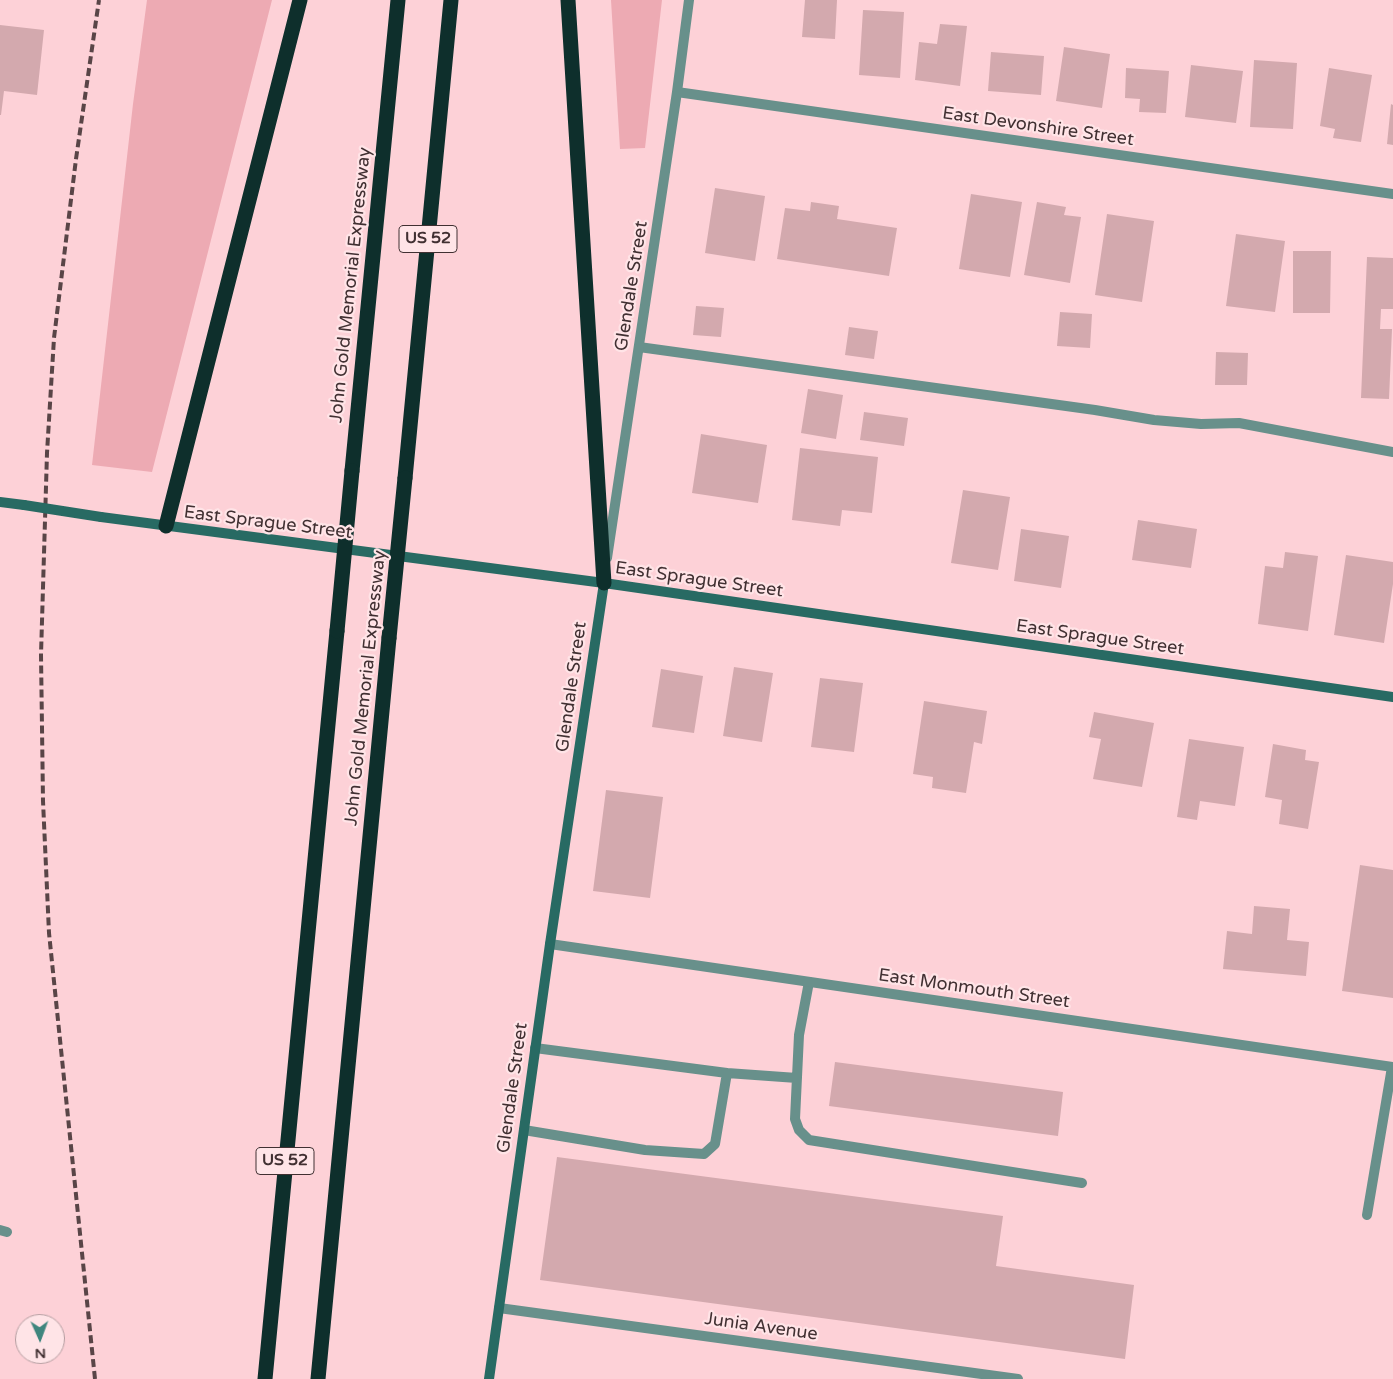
<!DOCTYPE html>
<style>
body{margin:0}
#map{position:relative;width:1393px;height:1379px;overflow:hidden;background:#fdd1d7;font-family:"Varela Round",sans-serif}
canvas{display:block}
.north{position:absolute;left:15px;top:1314px;width:50px;height:50px;box-sizing:border-box;background:#ffe4e7;border:1px solid #b39c9f;border-radius:50%;rotate:178deg;font-size:14px;font-weight:700;line-height:20px;text-align:center;color:#413032}
.north::after{content:'';display:block;margin:auto;width:18px;height:22px;background:#3f867e;clip-path:polygon(50% 0,100% 100%,50% 72%,0 100%)}
</style>
<div id="map">
<canvas width="1393" height="1379"></canvas>
<div class="north">N</div>
</div>
<script>
const g = document.querySelector('canvas').getContext('2d');
g.lineJoin = 'round';
function paint(path, color) { g.fillStyle = color; g.fill(path, 'evenodd'); }
const toPath = rows => new Path2D(rows.map(r => 'M' + r).join(''));
function stroke(path, color, width, dash) { g.strokeStyle = color; g.lineWidth = width; g.lineCap = dash ? 'butt' : 'round'; g.setLineDash(dash || []); g.stroke(path); }
function label(font, color, halo, rows, align = 'center') {
  g.font = font + ' "Varela Round",sans-serif'; g.lineWidth = 4.5; g.setLineDash([]); g.textBaseline = 'middle'; g.strokeStyle = halo; g.fillStyle = color; for (const [text, x, y, turn = 0] of rows) {
    g.save(); g.translate(x, y); g.rotate((+turn || 0) * Math.PI / 180); g.textAlign = isNaN(turn) ? turn : align; if (halo) g.strokeText(text, 0, 0); g.fillText(text, 0, 0); g.restore();
  }
}
paint(toPath([
 [147,0,272,0,152,472,92,465,133,104],
 [611,0,662,0,645,148,620,149]
]), '#edaab3');
paint(toPath([
 [805,0,837,0,835,39,802,37],
 [863,10,904,12,900,78,859,75],
 [940,24,967,26,960,86,915,80,919,42,937,44],
 [0,25,44,30,37,95,4,91,1,115,0,115],
 [1064,47,1110,54,1102,108,1056,101],
 [991,52,1044,56,1041,95,988,91],
 [1254,60,1297,63,1293,129,1250,127],
 [1191,65,1243,71,1236,123,1185,117],
 [1126,68,1169,71,1166,113,1139,112,1140,99,1125,98],
 [1329,68,1372,75,1361,142,1333,138,1335,129,1320,126],
 [1391,104,1393,105,1393,145,1387,144],
 [715,188,765,196,755,261,705,253],
 [971,194,1022,202,1010,277,959,269],
 [811,202,839,206,837,219,897,228,889,276,777,259,785,208,810,211],
 [1037,202,1066,207,1064,215,1081,217,1070,283,1024,275],
 [1107,214,1154,221,1142,302,1095,295],
 [1236,234,1285,241,1275,312,1226,306],
 [1293,251,1331,251,1330,313,1293,313],
 [1367,257,1393,258,1393,309,1381,309,1380,329,1392,329,1389,399,1361,398],
 [696,306,724,308,721,337,693,335],
 [1060,312,1092,314,1090,348,1057,346],
 [849,327,878,331,874,359,845,355],
 [1216,352,1248,353,1247,385,1215,385],
 [808,389,843,395,836,439,801,433],
 [864,412,908,418,904,446,860,440],
 [701,434,767,445,758,503,692,493],
 [800,448,878,457,872,513,842,510,840,526,792,520],
 [963,490,1010,497,998,570,951,563],
 [1138,520,1197,529,1191,568,1132,560],
 [1021,529,1069,536,1061,588,1014,581],
 [1285,552,1318,556,1308,631,1258,624,1265,566,1283,568],
 [1346,555,1393,562,1393,584,1384,643,1334,635],
 [734,667,773,673,762,742,723,736],
 [661,669,703,676,694,733,652,727],
 [820,678,863,683,854,752,811,747],
 [924,701,987,711,982,744,974,742,966,793,932,788,933,777,913,774],
 [1094,712,1154,723,1142,787,1093,779,1101,739,1089,737],
 [1189,739,1244,747,1235,806,1200,801,1197,820,1177,817],
 [1273,744,1306,750,1305,760,1319,762,1308,829,1279,824,1282,800,1265,797],
 [606,790,663,797,650,898,593,891],
 [1360,865,1393,870,1393,998,1342,991],
 [1254,906,1290,909,1287,940,1309,942,1306,976,1223,969,1227,931,1252,934],
 [835,1062,1063,1092,1058,1136,829,1106],
 [557,1157,1003,1216,996,1266,1134,1285,1125,1359,540,1280]
]), '#d3a9ae');
stroke(toPath([
 [639,347,1095,410,1154,420,1201,424,1239,423,1393,452],
 [809,982,799,1035,795,1119,799,1130,809,1140,1082,1183],
 [535,1048,727,1073,797,1078],
 [524,1130,645,1150,704,1154,715,1144,727,1073],
 [1367,1215,1392,1067],
 [0,1230,7,1232]
]), '#68908b', 10);
stroke(toPath([
 [677,92,1393,194],
 [607,558,677,92,689,0],
 [550,944,1393,1067],
 [499,1308,1018,1379]
]), '#68908b', 10);
stroke(toPath([
 [0,502,24,505],
 [101,517,604,583,1393,697],
 [489,1379,550,944,604,583]
]), '#286a63', 10);
stroke(toPath([
 [568,0,604,583],
 [352,471,398,0],
 [405,478,451,0],
 [166,526,300,0],
 [265,1379,337,631],
 [318,1379,389,638]
]), '#0e2f2c', 15);
stroke(toPath([
 [95,1379,49,933,43,801,41,655,47,453,54,338,76,159,99,0]
]), '#594547', 4, [8, 4]);
stroke(toPath([
 [24,505,101,517]
]), '#286a63', 10);
stroke(toPath([
 [337,631,352,471],
 [389,638,405,478]
]), '#0e2f2c', 15);
for (const [x, y, w] of [
 [428,239,58],
 [285,1161,58]
]) { const box = new Path2D(); box.roundRect(x - w / 2, y - 13.5, w, 27, 4); g.fillStyle = '#ffe4e7'; g.fill(box); stroke(box, '#413032', 1); }
label('bold 16px', '#413032', null, [
 ["US 52",428,239],
 ["US 52",285,1161]
]);
label('18px', '#413032', '#ffe4e7', [
 ["East Devonshire Street",1038,127,8],
 ["John Gold Memorial Expressway",351,285,-84],
 ["Glendale Street",632,286,-81],
 ["East Sprague Street",268,523,7],
 ["East Sprague Street",699,580,8],
 ["East Sprague Street",1100,638,8],
 ["Glendale Street",572,687,-82],
 ["John Gold Memorial Expressway",366,688,-84],
 ["East Monmouth Street",974,989,8],
 ["Glendale Street",513,1088,-82],
 ["Junia Avenue",761,1327,8]
]);
</script>
